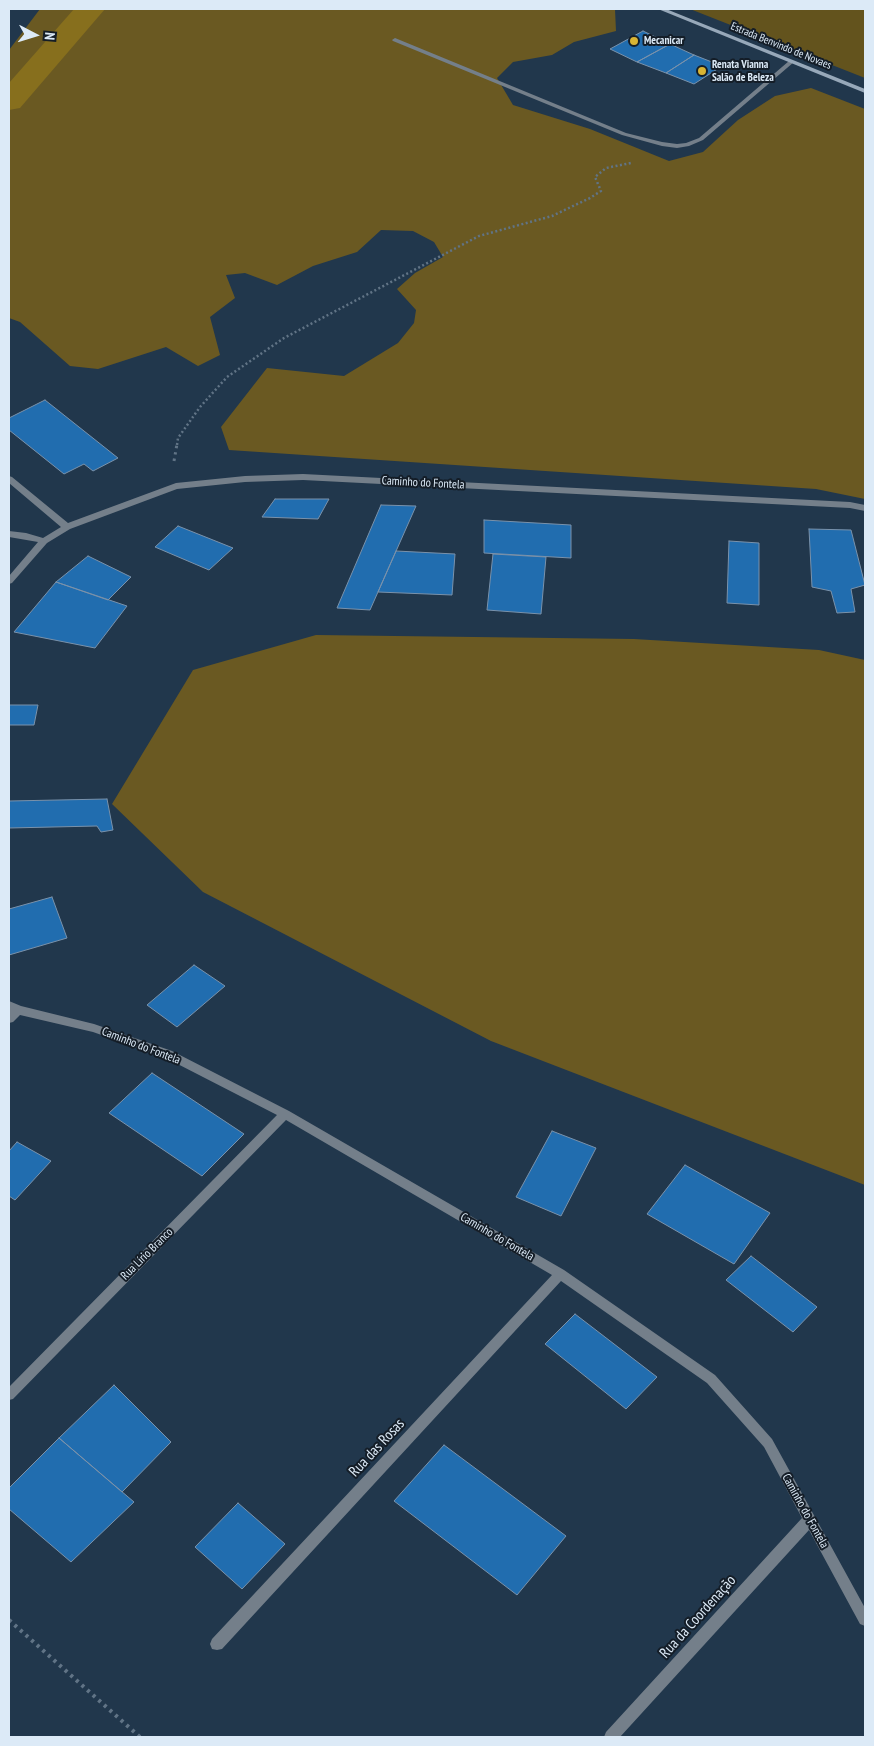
<!DOCTYPE html>
<meta charset="utf-8">
<style>
body{margin:0}
#map{position:relative;width:874px;height:1746px;overflow:hidden;background:#21374c;font-family:"PT Sans Narrow",sans-serif}
canvas{display:block}
.frame{position:absolute;inset:0;border:10px solid #dceaf7;pointer-events:none}
.north{position:absolute;left:10px;top:10px;width:50px;height:50px;-webkit-text-stroke:4px #141d27;paint-order:stroke;rotate:95deg;font-size:14px;font-weight:700;line-height:20px;text-align:center;color:#dceaf7}
.north::after{content:'';display:block;margin:auto;width:18px;height:22px;background:#dceaf7;clip-path:polygon(50% 0,100% 100%,50% 72%,0 100%)}
</style>
<div id="map">
<canvas width="874" height="1746"></canvas>
<div class="frame"></div>
<div class="north">N</div>
</div>
<script>
const g = document.querySelector('canvas').getContext('2d');
g.lineJoin = 'round';
function paint(path, color) { g.fillStyle = color; g.fill(path, 'evenodd'); }
const toPath = rows => new Path2D(rows.map(r => 'M' + r).join(''));
function stroke(path, color, width, dash) { g.strokeStyle = color; g.lineWidth = width; g.lineCap = dash ? 'butt' : 'round'; g.setLineDash(dash || []); g.stroke(path); }
function label(font, color, halo, rows, align = 'center') {
  g.font = font + ' "PT Sans Narrow",sans-serif'; g.lineWidth = 4; g.setLineDash([]); g.textBaseline = 'middle'; g.strokeStyle = halo; g.fillStyle = color; for (const [text, x, y, turn = 0] of rows) {
    g.save(); g.translate(x, y); g.rotate((+turn || 0) * Math.PI / 180); g.textAlign = isNaN(turn) ? turn : align; if (halo) g.strokeText(text, 0, 0); g.fillText(text, 0, 0); g.restore();
  }
}
paint(toPath([
 [690,9,865,9,865,78]
]), '#63531d');
paint(toPath([
 [40,9,615,9,616,31,574,42,552,55,513,62,497,78,513,105,590,129,669,161,703,152,738,120,775,96,811,88,865,109,865,499,816,489,229,450,221,427,267,368,344,376,398,343,414,323,416,310,397,289,415,273,443,257,434,242,413,231,381,230,357,252,313,266,277,285,245,273,226,275,235,298,210,317,220,355,198,366,166,347,98,369,70,366,20,322,9,318,9,50],
 [316,635,634,639,819,650,865,660,865,1185,491,1041,203,892,112,804,193,670]
]), '#6a5922');
paint(toPath([
 [74,9,105,9,20,108,9,110,9,83,74,9]
]), '#876f1d');
const building = toPath([
 [643,31,670,44,637,62,610,49,643,31],
 [670,44,694,55,666,73,637,62,670,44],
 [694,55,722,66,694,84,666,73,694,55],
 [45,400,118,458,93,471,84,464,64,474,9,430,9,418,45,400],
 [275,499,329,499,318,519,262,517,275,499],
 [381,505,416,506,370,610,337,608,381,505],
 [484,520,571,525,571,558,484,553,484,520],
 [178,526,233,548,209,570,155,547,178,526],
 [809,529,851,530,865,585,851,589,855,612,837,613,831,591,812,587,809,529],
 [729,541,759,543,759,605,727,603,729,541],
 [396,551,455,554,452,595,378,592,396,551],
 [493,554,546,557,541,614,487,610,493,554],
 [88,556,131,577,108,600,56,582,88,556],
 [56,582,127,606,95,648,14,632,56,582],
 [9,705,38,705,34,725,9,725,9,705],
 [107,799,113,830,101,832,97,826,9,828,9,801,107,799],
 [52,897,67,938,9,955,9,909,52,897],
 [194,965,225,986,177,1027,147,1005,194,965],
 [152,1073,244,1134,202,1176,109,1113,152,1073],
 [552,1131,596,1148,561,1216,516,1197,552,1131],
 [17,1142,51,1161,15,1200,9,1196,9,1151,17,1142],
 [685,1165,770,1213,734,1264,647,1214,685,1165],
 [751,1256,817,1307,793,1332,726,1280,751,1256],
 [575,1314,657,1377,626,1409,545,1344,575,1314],
 [114,1385,171,1442,122,1492,59,1438,114,1385],
 [59,1438,134,1502,71,1562,9,1509,9,1488,59,1438],
 [444,1445,566,1536,517,1595,394,1501,444,1445],
 [238,1503,285,1544,242,1589,195,1547,238,1503]
]);
paint(building, '#216daf');
stroke(building, '#7a92ab', 1);
stroke(toPath([
 [177,445,178,438,200,407,227,377,284,338,479,236,552,216,590,198,601,191,595,177,606,168,631,163]
]), '#617486', 2.5, [2, 2.5]);
stroke(toPath([
 [174,461,177,444]
]), '#617486', 3, [2.5, 4]);
stroke(toPath([
 [9,1620,140,1737]
]), '#617486', 4, [3, 4.5]);
paint(toPath([
 [395,38,626,133,662,142,677,144,686,143,699,138,789,61,794,62,703,140,689,146,677,148,662,146,622,135,393,41,392,40,395,38],
 [303,474,850,502,865,505,865,511,850,508,303,480,245,482,177,489,70,529,47,543,12,583,9,584,9,576,38,542,9,537,9,531,26,533,43,538,61,527,9,483,9,476,12,477,68,523,176,483,245,476,303,474],
 [9,1001,21,1006,94,1024,172,1051,289,1111,564,1270,715,1375,772,1439,865,1608,865,1626,860,1624,809,1530,620,1737,604,1737,606,1732,802,1518,764,1447,707,1383,561,1281,222,1649,217,1650,212,1649,210,1644,212,1639,552,1275,286,1120,13,1399,9,1400,9,1387,277,1115,164,1057,93,1032,20,1015,13,1022,9,1023,9,1013,10,1011,9,1010,9,1001]
]), '#747f8a');
paint(toPath([
 [658,9,666,9,865,89,865,93,658,9]
]), '#97a8b9');
for (const [x, y, r, color] of [
 [634,41,5,"#d8b434"],
 [702,71,5,"#d8b434"]
]) { const dot = new Path2D(); dot.arc(x, y, r, 0, 2 * Math.PI); g.fillStyle = color; g.fill(dot); stroke(dot, '#141d27', 2); }
label('bold 11px', '#dceaf7', '#141d27', [
 ["Mecanicar",644,41],
 ["Renata Vianna",712,65],
 ["Salão de Beleza",712,78]
], 'left');
label('11px', '#dceaf7', '#141d27', [
 ["Estrada Benvindo de Novaes",781,46,22]
]);
label('12px', '#dceaf7', '#141d27', [
 ["Caminho do Fontela",423,483,3],
 ["Caminho do Fontela",141,1046,21],
 ["Caminho do Fontela",497,1237,30],
 ["Rua Lírio Branco",147,1254,-45],
 ["Caminho do Fontela",805,1511,61]
]);
label('15px', '#dceaf7', '#141d27', [
 ["Rua das Rosas",377,1448,-47],
 ["Rua da Coordenação",698,1617,-48]
]);
</script>
